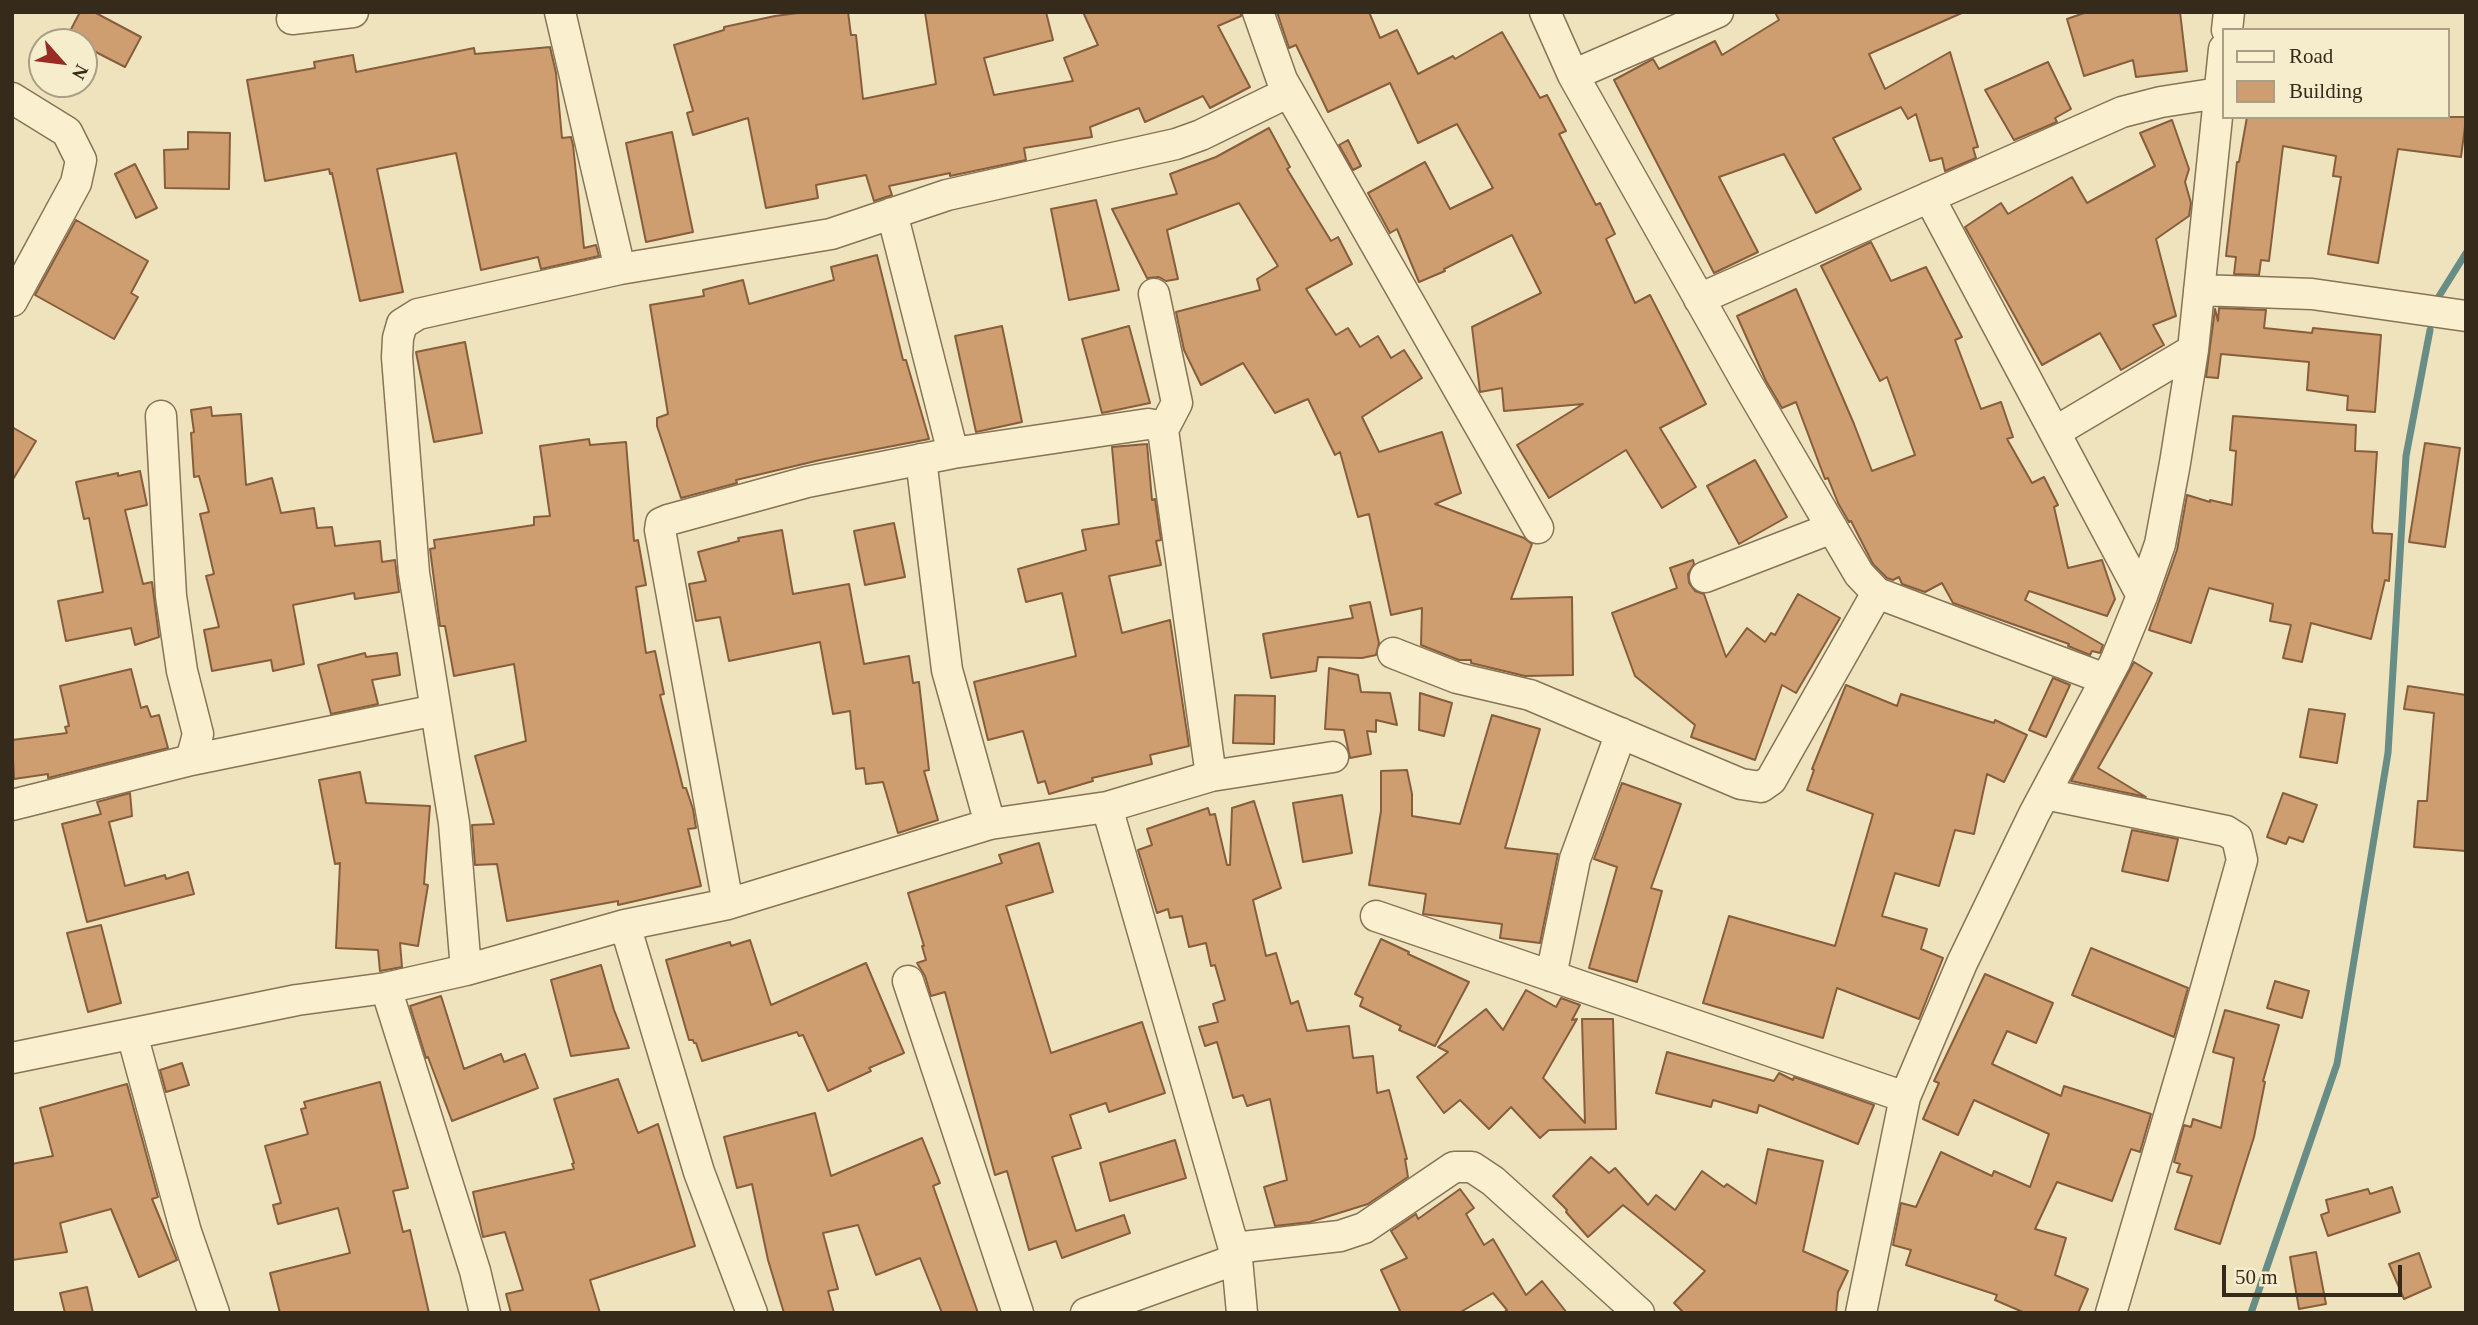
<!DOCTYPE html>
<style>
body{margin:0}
#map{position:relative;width:2478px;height:1325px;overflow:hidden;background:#efe3bd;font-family:Georgia,serif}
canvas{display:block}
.frame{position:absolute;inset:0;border:14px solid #362a1b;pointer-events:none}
.legend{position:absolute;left:2222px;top:28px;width:228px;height:91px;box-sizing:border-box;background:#f6edcd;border:2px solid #a99f86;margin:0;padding:9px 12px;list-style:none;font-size:21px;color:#362a1b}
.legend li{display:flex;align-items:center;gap:14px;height:35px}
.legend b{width:35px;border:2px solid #a99f86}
.north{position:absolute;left:28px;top:28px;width:70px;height:70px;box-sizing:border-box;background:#f6edcd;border:2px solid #a99f86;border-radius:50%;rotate:118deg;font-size:19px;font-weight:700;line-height:28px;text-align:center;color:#362a1b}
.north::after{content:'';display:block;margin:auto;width:24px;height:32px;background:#982b24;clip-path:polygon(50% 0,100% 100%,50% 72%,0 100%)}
.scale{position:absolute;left:2222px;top:1265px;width:180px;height:32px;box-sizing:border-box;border:4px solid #362a1b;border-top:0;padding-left:9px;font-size:21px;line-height:24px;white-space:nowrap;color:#362a1b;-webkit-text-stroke:5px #f6edcd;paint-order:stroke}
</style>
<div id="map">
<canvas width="2478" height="1325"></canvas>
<div class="frame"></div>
<ul class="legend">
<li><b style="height:9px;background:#faf0d0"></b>Road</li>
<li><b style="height:19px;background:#ce9e71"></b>Building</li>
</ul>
<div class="north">N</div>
<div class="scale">50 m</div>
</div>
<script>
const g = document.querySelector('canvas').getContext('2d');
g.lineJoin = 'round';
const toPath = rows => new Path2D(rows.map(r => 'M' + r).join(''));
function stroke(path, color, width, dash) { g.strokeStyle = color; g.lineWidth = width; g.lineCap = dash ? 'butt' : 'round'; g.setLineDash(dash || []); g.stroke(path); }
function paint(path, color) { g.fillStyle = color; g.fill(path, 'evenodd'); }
stroke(toPath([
 [2436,301,2466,253],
 [2251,1313,2337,1064,2388,753,2406,456,2430,330]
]), '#688d87', 7);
const building = toPath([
 [80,12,94,12,141,37,125,67,84,46,84,42,77,42,67,37,80,12],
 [805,12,848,12,851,35,856,35,863,99,936,84,925,12,1046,12,1053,40,984,58,994,95,1073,81,1064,58,1098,45,1083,12,1241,12,1241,16,1218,26,1250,87,1210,108,1203,96,1145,122,1139,108,1090,127,1092,137,1024,148,1026,160,950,176,950,173,889,186,892,195,874,201,866,175,816,185,818,198,766,208,748,118,693,135,687,113,693,111,674,45,724,30,724,27,775,16,805,12],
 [1277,12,1369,12,1380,38,1397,30,1418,74,1453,56,1455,59,1502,32,1540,98,1547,95,1566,131,1559,134,1596,205,1600,203,1615,234,1606,239,1635,303,1650,295,1706,404,1660,428,1696,487,1662,508,1626,450,1549,498,1517,445,1583,404,1504,411,1502,388,1480,392,1472,327,1541,293,1512,235,1444,269,1445,271,1419,282,1397,229,1390,233,1368,193,1425,162,1450,209,1493,188,1457,124,1418,143,1390,83,1328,112,1296,45,1289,48,1277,12],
 [1775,12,1964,12,1869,54,1885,89,1950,52,1978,147,1973,148,1976,158,1945,171,1942,158,1930,161,1916,114,1908,119,1901,107,1833,138,1861,189,1816,213,1784,154,1719,177,1758,252,1714,273,1614,80,1653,59,1659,69,1715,41,1722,55,1779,20,1775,12],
 [2087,12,2180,12,2187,71,2136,77,2133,60,2084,76,2067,19,2087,12],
 [550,47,556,73,562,138,571,137,573,145,584,248,596,245,599,256,541,269,538,257,481,270,456,153,377,169,403,292,360,301,332,173,330,174,329,169,265,181,247,80,315,68,314,62,353,55,356,72,474,48,475,54,550,47],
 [2048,62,2071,109,2055,118,2057,122,2014,140,1985,90,2048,62],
 [2247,117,2466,117,2466,119,2461,157,2398,149,2378,263,2328,254,2341,177,2333,176,2336,156,2283,146,2269,261,2261,260,2259,275,2234,274,2236,257,2226,256,2237,162,2239,162,2247,117],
 [2172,120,2189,169,2185,182,2191,203,2189,216,2156,239,2176,316,2153,325,2164,345,2121,370,2100,333,2042,365,1965,227,2001,203,2008,214,2072,177,2087,203,2155,166,2140,133,2172,120],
 [1269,128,1290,167,1287,169,1331,241,1338,237,1352,264,1306,289,1336,335,1348,328,1360,347,1378,336,1391,358,1404,350,1422,378,1362,417,1379,452,1442,432,1461,493,1435,504,1524,538,1532,544,1511,599,1572,597,1573,675,1525,676,1471,663,1471,660,1459,660,1421,645,1422,608,1391,615,1369,514,1358,517,1340,452,1335,455,1308,399,1275,413,1243,363,1201,385,1184,350,1176,312,1260,290,1257,279,1278,266,1239,203,1167,230,1178,279,1166,281,1159,277,1147,278,1112,209,1177,194,1170,174,1216,157,1269,128],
 [188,132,230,133,229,189,165,188,164,150,188,149,188,132],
 [672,132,693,232,646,242,626,143,672,132],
 [1348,140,1361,166,1353,170,1339,145,1348,140],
 [135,164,157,208,136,218,115,174,135,164],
 [1096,200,1119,290,1069,300,1051,209,1096,200],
 [76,220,148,261,131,293,138,297,114,339,35,295,76,220],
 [1871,242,1891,281,1926,267,1962,337,1955,340,1981,409,2001,402,2013,437,2007,439,2032,483,2044,477,2058,505,2054,507,2068,568,2102,560,2115,599,2107,616,2029,591,2025,600,2103,645,2100,653,2092,651,2090,655,2068,646,2069,644,1953,603,1942,583,1925,592,1902,584,1899,577,1893,580,1887,578,1873,564,1851,521,1849,522,1838,503,1828,478,1825,479,1796,402,1782,408,1766,381,1737,316,1796,289,1854,424,1872,471,1915,455,1887,377,1880,381,1821,266,1871,242],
 [877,255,903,360,906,360,929,439,820,460,736,480,737,483,681,498,657,426,657,418,668,414,650,305,704,296,703,290,743,280,749,304,834,280,831,267,877,255],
 [2219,308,2266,310,2264,328,2312,333,2313,328,2381,335,2375,412,2347,410,2348,396,2307,390,2309,362,2221,354,2218,378,2206,377,2215,309,2218,321,2219,308],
 [1002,326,1022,422,976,432,955,336,1002,326],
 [1129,326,1150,403,1102,413,1082,339,1129,326],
 [465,342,482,433,434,442,416,352,465,342],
 [211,407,212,416,241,414,246,485,272,478,281,513,314,508,317,528,332,527,335,546,380,541,382,562,395,560,399,592,355,599,354,593,293,605,304,664,273,671,271,660,212,671,204,630,219,627,206,576,214,574,200,514,209,512,199,476,194,477,191,433,194,432,191,410,211,407],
 [2233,416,2356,425,2355,451,2377,452,2372,527,2373,533,2392,534,2389,581,2385,580,2371,639,2311,623,2302,662,2283,658,2291,625,2270,621,2273,604,2209,588,2191,643,2149,630,2177,550,2187,495,2210,502,2210,500,2232,505,2236,451,2230,450,2233,416],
 [12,427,36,441,12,481,12,427],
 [589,439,590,445,626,442,634,541,638,540,646,585,636,587,646,653,655,651,664,694,660,695,683,788,686,788,693,809,696,828,688,829,701,886,618,905,618,901,507,921,497,864,475,865,472,825,494,824,475,756,526,741,514,664,454,676,445,626,440,626,430,549,435,548,434,540,534,525,534,517,550,516,540,446,589,439],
 [2425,443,2460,448,2445,547,2409,542,2425,443],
 [1147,444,1152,500,1155,499,1161,540,1156,541,1161,565,1109,576,1122,633,1170,620,1189,746,1150,755,1152,764,1092,778,1093,781,1049,794,1045,781,1038,783,1023,731,988,740,974,682,1076,656,1062,593,1026,602,1018,569,1086,550,1082,530,1119,524,1112,447,1147,444],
 [1755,460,1787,517,1739,544,1707,486,1755,460],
 [140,471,147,505,125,510,143,584,152,582,159,637,135,645,131,628,66,641,58,601,103,592,89,518,84,519,76,482,118,473,118,476,140,471],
 [894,523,905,577,865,585,854,531,894,523],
 [782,530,793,594,849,584,864,664,909,656,913,683,919,682,929,770,924,771,938,820,898,833,883,782,866,784,864,768,856,769,850,711,833,714,820,642,729,661,720,617,696,621,689,584,706,581,698,552,739,541,738,538,782,530],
 [1693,560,1694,564,1688,574,1689,583,1695,591,1704,594,1726,657,1747,628,1765,642,1771,633,1775,635,1798,594,1840,618,1796,693,1782,685,1755,760,1691,737,1695,725,1635,676,1612,613,1677,588,1670,568,1693,560],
 [1370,602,1379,643,1376,655,1362,658,1318,657,1316,671,1271,678,1263,634,1353,618,1350,606,1370,602],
 [365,653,366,657,397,653,400,675,372,680,378,704,331,714,318,665,365,653],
 [2134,662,2152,673,2098,768,2146,797,2071,781,2134,662],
 [1329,668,1358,675,1361,692,1390,693,1397,725,1376,720,1376,732,1367,731,1371,754,1350,758,1344,730,1325,729,1329,668],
 [131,669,141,708,147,706,151,717,159,715,168,748,48,778,48,774,14,779,12,740,67,733,65,727,69,726,60,686,131,669],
 [2053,678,2070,685,2046,737,2029,730,2053,678],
 [1846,685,1897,706,1901,694,1994,723,1995,720,2027,735,2004,782,1987,774,1974,834,1955,830,1939,886,1895,873,1882,916,1927,929,1921,949,1943,958,1919,1019,1837,988,1823,1038,1703,1003,1729,916,1835,946,1873,814,1807,790,1814,770,1812,769,1846,685],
 [2408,686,2466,695,2466,851,2414,847,2418,801,2427,801,2434,713,2404,709,2408,686],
 [1420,693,1452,703,1444,736,1419,730,1420,693],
 [1235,695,1275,696,1274,744,1233,743,1235,695],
 [2309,709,2345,714,2337,763,2300,757,2309,709],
 [1492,715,1540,729,1505,848,1558,854,1540,943,1500,938,1502,924,1423,914,1426,894,1369,885,1381,811,1381,771,1407,770,1412,794,1412,816,1460,824,1492,715],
 [360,772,366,803,430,806,424,884,428,885,418,946,400,943,402,967,380,971,378,950,336,948,340,863,335,864,319,780,360,772],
 [1622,783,1681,804,1651,888,1662,891,1637,982,1589,968,1617,867,1594,859,1622,783],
 [130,793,132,816,109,822,125,886,165,875,166,879,188,872,194,894,87,922,62,824,101,814,97,802,130,793],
 [2283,793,2317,805,2303,842,2289,837,2286,844,2267,837,2283,793],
 [1342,795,1352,853,1303,862,1293,803,1342,795],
 [1254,801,1281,888,1253,900,1266,956,1276,953,1291,1004,1298,1001,1307,1031,1349,1026,1353,1058,1373,1056,1377,1093,1389,1090,1407,1159,1405,1159,1408,1177,1368,1204,1310,1222,1275,1226,1264,1187,1287,1180,1270,1099,1247,1106,1243,1095,1233,1098,1217,1042,1205,1046,1199,1027,1218,1022,1213,1004,1225,1000,1215,965,1211,966,1206,943,1189,947,1182,916,1170,918,1168,909,1157,913,1138,850,1152,845,1147,829,1208,808,1210,815,1215,814,1227,865,1230,865,1232,808,1254,801],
 [2132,830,2178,839,2168,881,2122,871,2132,830],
 [1039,843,1053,892,1006,906,1051,1053,1142,1022,1165,1093,1109,1112,1106,1103,1070,1115,1081,1148,1052,1157,1076,1231,1124,1215,1130,1233,1062,1258,1056,1241,1029,1250,1007,1171,995,1175,945,992,931,996,925,976,917,963,926,960,922,946,924,946,908,893,1002,863,999,855,1039,843],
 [101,925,121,1003,88,1012,67,933,101,925],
 [1381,939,1409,952,1408,954,1469,982,1435,1046,1399,1030,1401,1026,1360,1006,1363,998,1355,994,1381,939],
 [750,940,771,1005,866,963,904,1053,869,1068,871,1071,828,1091,803,1035,799,1036,797,1032,702,1061,696,1043,694,1043,693,1040,689,1040,666,960,730,942,731,946,750,940],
 [2091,948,2188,988,2174,1037,2072,995,2091,948],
 [601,965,614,1010,629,1048,571,1056,551,980,601,965],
 [1985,974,2053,1003,2036,1043,2007,1031,1992,1064,2061,1096,2064,1086,2151,1114,2140,1152,2131,1149,2112,1201,2057,1182,2035,1229,2066,1238,2055,1275,2088,1289,2078,1313,2025,1313,1995,1300,1997,1295,1906,1265,1911,1250,1893,1245,1901,1203,1916,1207,1941,1152,1992,1176,1994,1171,2030,1187,2049,1134,1974,1100,1958,1135,1923,1119,1939,1083,1934,1081,1985,974],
 [2275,981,2309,991,2302,1018,2267,1008,2275,981],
 [1526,990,1556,1007,1561,998,1580,1005,1572,1020,1577,1019,1543,1078,1585,1123,1582,1019,1613,1019,1616,1129,1549,1130,1540,1138,1511,1107,1489,1129,1460,1100,1444,1113,1417,1077,1448,1052,1438,1047,1486,1009,1503,1030,1526,990],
 [441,996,464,1069,501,1054,504,1062,525,1054,538,1088,452,1121,428,1057,426,1058,410,1006,441,996],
 [2225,1010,2279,1025,2263,1081,2265,1082,2254,1137,2220,1244,2175,1229,2192,1176,2177,1172,2180,1164,2174,1162,2184,1125,2191,1127,2193,1119,2221,1128,2234,1058,2213,1052,2225,1010],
 [1667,1052,1774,1081,1779,1073,1793,1080,1794,1077,1874,1105,1858,1144,1759,1105,1757,1113,1713,1100,1711,1107,1656,1093,1667,1052],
 [182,1063,189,1085,166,1092,160,1070,182,1063],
 [618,1079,638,1133,658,1124,695,1246,590,1280,600,1313,511,1313,506,1294,523,1290,505,1232,483,1237,473,1192,574,1169,572,1164,574,1163,554,1099,618,1079],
 [380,1082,408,1188,393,1191,403,1232,410,1230,429,1313,280,1313,270,1273,350,1253,338,1208,278,1224,273,1205,281,1203,265,1146,308,1134,301,1109,306,1108,304,1102,380,1082],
 [127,1084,158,1197,152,1199,177,1260,139,1277,111,1209,60,1223,67,1252,12,1260,12,1164,53,1156,40,1108,127,1084],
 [815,1113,831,1176,922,1138,940,1183,933,1186,978,1313,942,1313,920,1258,876,1275,858,1225,823,1233,838,1289,828,1291,834,1313,784,1313,768,1260,752,1184,737,1188,724,1137,815,1113],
 [1175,1140,1186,1178,1110,1201,1100,1163,1175,1140],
 [1768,1149,1823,1161,1803,1251,1848,1271,1838,1292,1836,1313,1684,1313,1674,1303,1705,1271,1623,1205,1588,1237,1566,1212,1567,1210,1553,1196,1591,1157,1609,1173,1615,1168,1648,1205,1656,1195,1675,1210,1702,1171,1724,1187,1727,1184,1756,1204,1768,1149],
 [2392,1187,2400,1212,2328,1236,2321,1215,2329,1212,2326,1200,2368,1189,2370,1194,2392,1187],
 [1460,1189,1474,1208,1466,1214,1484,1245,1493,1239,1526,1295,1542,1281,1567,1313,1503,1313,1507,1310,1493,1293,1459,1313,1401,1313,1381,1270,1407,1258,1391,1231,1416,1214,1418,1219,1460,1189],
 [2316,1252,2326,1304,2299,1309,2290,1257,2316,1252],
 [2419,1253,2431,1287,2404,1299,2389,1264,2419,1253],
 [87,1287,93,1313,65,1313,60,1293,87,1287]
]);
paint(building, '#ce9e71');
stroke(building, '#875e3b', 2);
const street = toPath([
 [560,12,620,269],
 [1258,12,1282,80,1538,528],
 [1545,12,1573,75,1747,383,1859,574,1877,593,2105,679],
 [292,19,353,12],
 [2227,30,2229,12],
 [1573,75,1718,12],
 [12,98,67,132,81,160,76,183,12,301],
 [1929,197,2142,596],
 [892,213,953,453],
 [2199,290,2312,294,2466,316],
 [1154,294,1177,403,1163,430],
 [1699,299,2122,112,2161,102,2219,93],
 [161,416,171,596,182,671,198,734,191,760],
 [2055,432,2193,350],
 [921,459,947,670,990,824],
 [1705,577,1832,528],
 [1393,653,1457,678,1530,695,1741,784,1761,787,1771,780,1877,593],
 [2045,794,2226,831,2237,838,2242,860,2194,1031,2111,1313],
 [12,805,191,760,436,710],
 [728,904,660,530,661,523,668,520,807,482,953,453,1148,424,1159,426,1163,430,1211,776],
 [1376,916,1905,1097],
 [625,925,699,1172,752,1313],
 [466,970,454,823,414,573,397,357,398,338,402,324,418,314,620,269,831,234,947,195,1176,144,1201,135,1289,92],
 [1551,976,1575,859,1621,733],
 [908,981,1018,1313],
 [386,988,475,1271,485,1313],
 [132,1034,186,1232,214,1313],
 [12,1058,297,1000,386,988,466,970,625,925,728,904,990,824,1107,807],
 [1234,1248,1340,1236,1364,1228,1454,1167,1472,1167,1493,1181,1639,1313],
 [1086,1313,1237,1259],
 [1242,1313,1237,1259,1107,807,1211,776,1333,757],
 [1861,1313,1905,1097,1962,963,2034,814,2115,662,2142,596,2160,544,2175,463,2193,350,2224,49]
]);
stroke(street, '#877356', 33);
stroke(street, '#faf0d0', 30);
</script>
